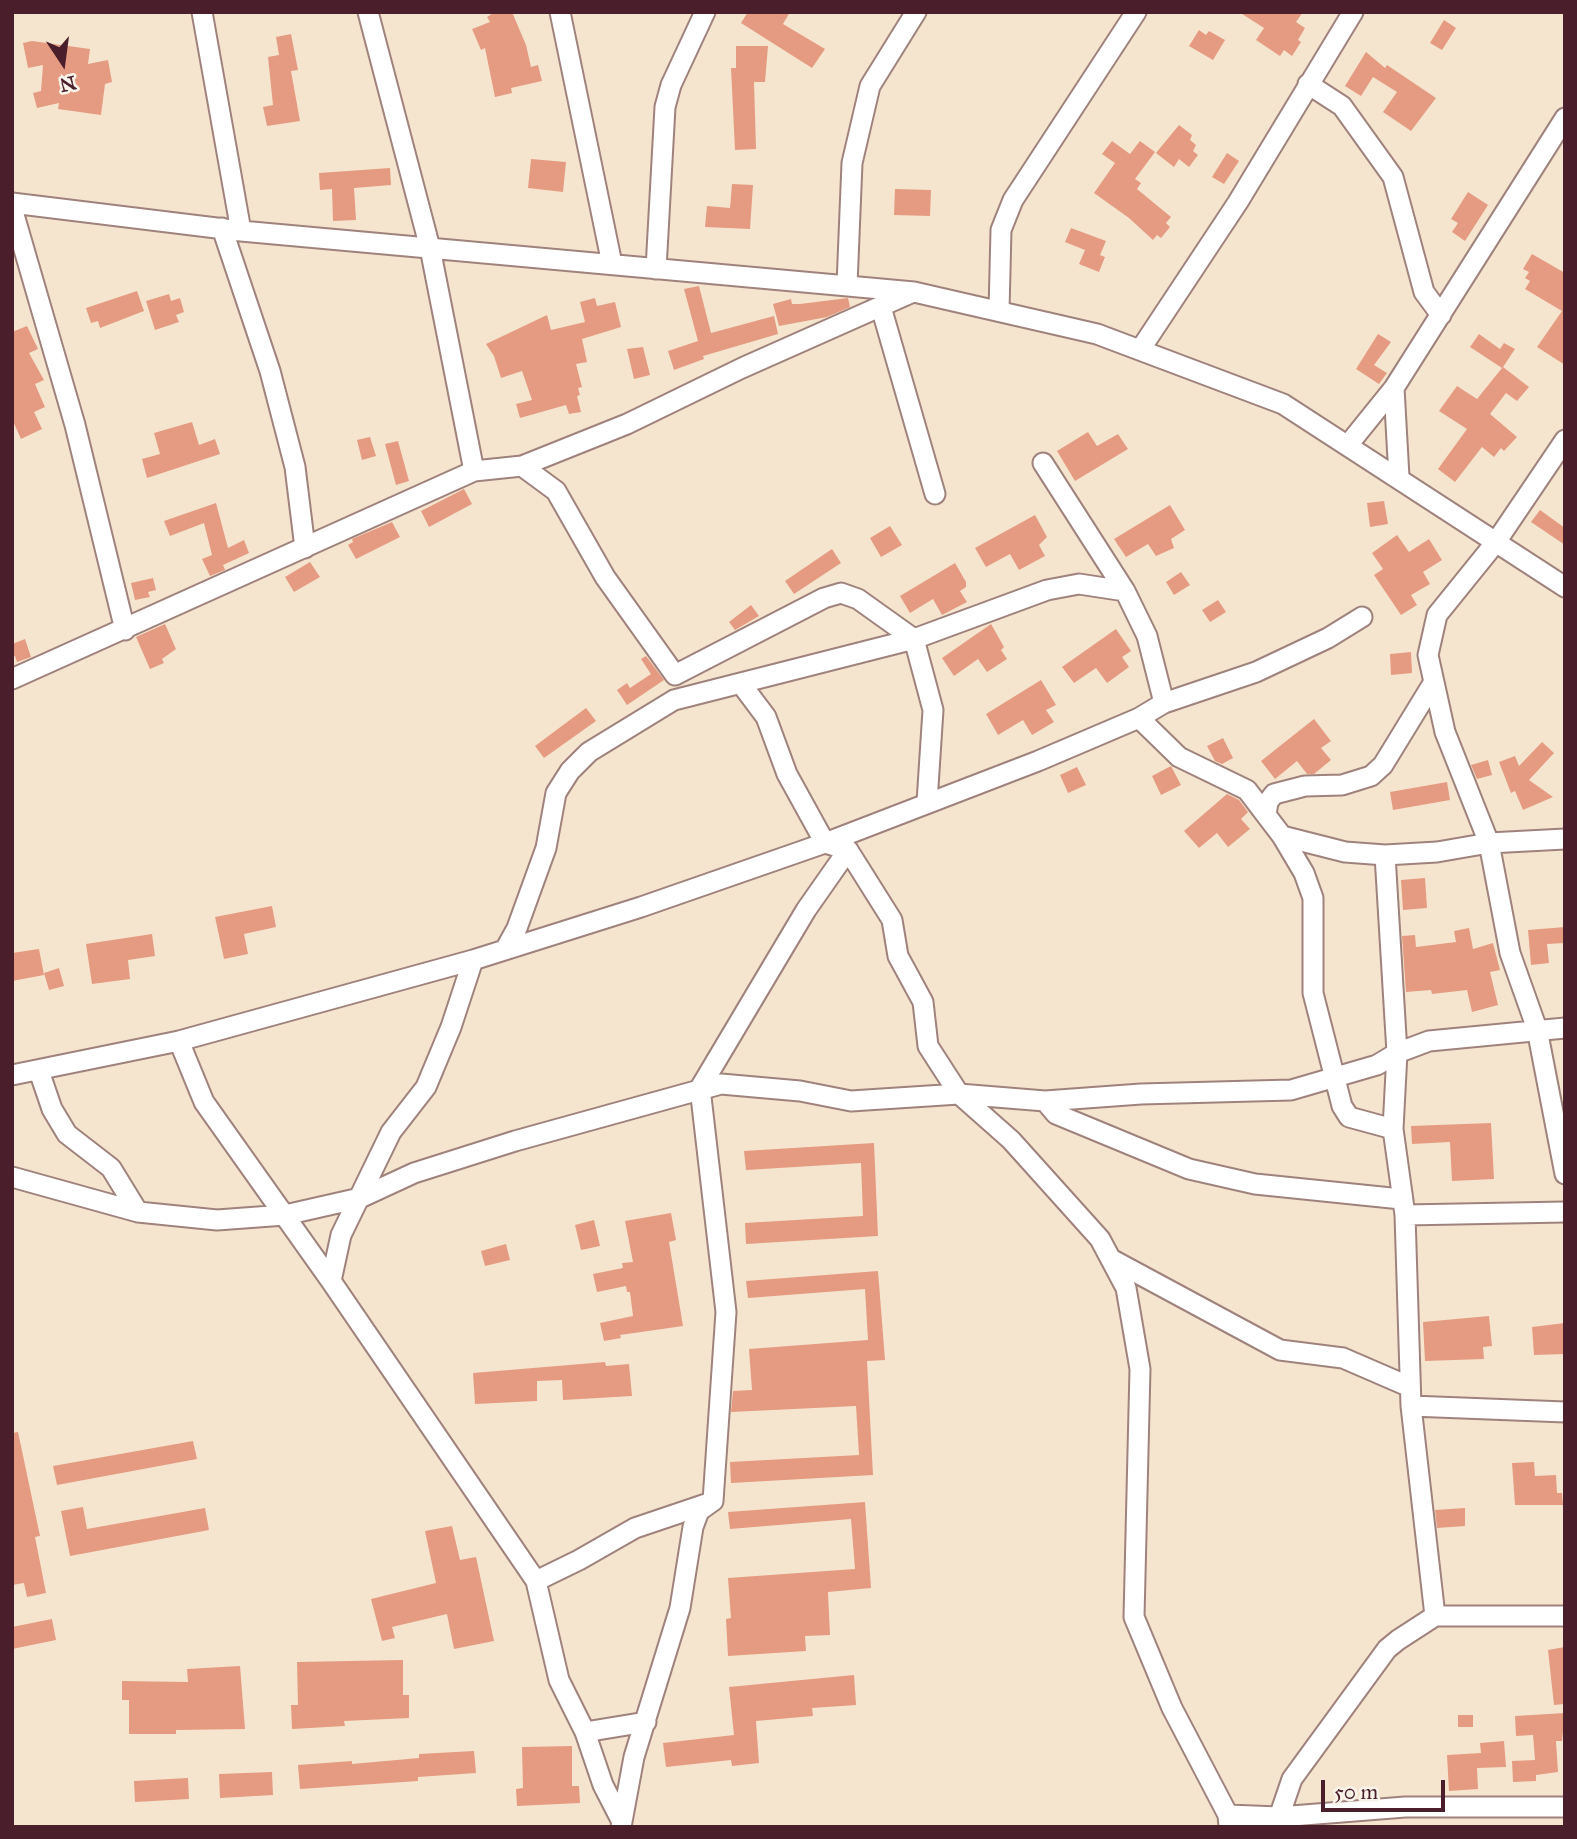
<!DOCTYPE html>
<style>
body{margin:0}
#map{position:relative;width:1577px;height:1839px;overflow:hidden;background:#f5e5cf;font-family:"IM FELL Great Primer",serif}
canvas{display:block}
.frame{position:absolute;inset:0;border:14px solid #4a1f2b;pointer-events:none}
.north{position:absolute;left:28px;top:28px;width:70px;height:70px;-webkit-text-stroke:5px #f7f3e8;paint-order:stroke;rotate:167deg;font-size:19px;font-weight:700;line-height:28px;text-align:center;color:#4a1f2b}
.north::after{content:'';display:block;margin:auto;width:24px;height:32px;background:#4a1f2b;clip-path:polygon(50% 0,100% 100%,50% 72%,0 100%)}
.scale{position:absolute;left:1321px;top:1780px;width:124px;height:32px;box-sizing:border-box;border:4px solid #4a1f2b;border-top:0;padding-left:9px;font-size:21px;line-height:24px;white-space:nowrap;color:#4a1f2b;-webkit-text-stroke:5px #f7f3e8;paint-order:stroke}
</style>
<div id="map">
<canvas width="1577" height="1839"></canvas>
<div class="frame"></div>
<div class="north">N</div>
<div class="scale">50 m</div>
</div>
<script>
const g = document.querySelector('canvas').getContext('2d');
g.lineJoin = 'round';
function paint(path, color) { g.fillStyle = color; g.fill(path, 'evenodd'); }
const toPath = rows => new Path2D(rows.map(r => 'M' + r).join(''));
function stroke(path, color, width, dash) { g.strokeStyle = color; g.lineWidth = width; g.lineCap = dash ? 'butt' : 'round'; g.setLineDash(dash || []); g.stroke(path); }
paint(toPath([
 [495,12,512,12,526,45,531,67,538,65,542,81,511,88,512,93,495,97,485,48,481,50,472,29,490,22,487,17],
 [748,12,790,12,783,24,825,49,812,68,741,23],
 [1239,12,1303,12,1296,22,1305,28,1298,40,1301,42,1292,56,1284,50,1280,56,1256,40,1264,28],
 [1444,20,1456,28,1442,50,1430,43],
 [1199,30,1206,35,1209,31,1225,40,1213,60,1189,46],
 [291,34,298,70,291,71,300,121,267,126,263,107,273,105,268,57,279,55,276,37],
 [32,41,90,49,88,64,108,60,112,82,105,84,101,115,58,109,59,103,37,108,33,93,41,91,43,65,28,68,23,43],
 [736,46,768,46,765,82,754,82,756,149,735,150,731,68,736,68],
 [1366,52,1385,68,1387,65,1436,98,1411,131,1383,112,1397,92,1373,77,1361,96,1345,86],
 [1179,125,1192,135,1190,140,1196,145,1193,151,1198,155,1189,167,1179,159,1174,167,1156,153],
 [1112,141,1130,154,1140,141,1155,152,1135,179,1141,183,1137,189,1171,217,1166,223,1170,227,1161,238,1157,235,1153,240,1129,218,1094,193,1115,163,1102,154],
 [1227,153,1239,161,1224,184,1212,177],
 [531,159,566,162,563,192,528,188],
 [390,168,391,185,354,188,356,220,333,221,332,189,320,190,319,173],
 [732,184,753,185,750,229,705,227,707,206,730,208],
 [895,189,931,190,930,216,894,215],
 [1468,192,1488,205,1465,241,1452,232,1458,223,1451,219],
 [1071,228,1106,241,1100,255,1105,257,1099,272,1079,264,1085,250,1065,242],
 [1532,254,1565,273,1565,365,1537,347,1562,311,1525,289,1530,281,1525,278,1529,272,1523,269],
 [699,286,711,333,774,316,778,334,703,356,704,359,674,370,668,351,698,341,684,289],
 [137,291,144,311,100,328,98,321,91,323,86,308],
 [169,294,171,301,180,298,184,312,176,315,179,322,155,330,146,301],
 [595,298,597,306,615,302,621,327,582,339,587,362,576,364,582,387,578,388,580,395,577,396,581,412,569,414,566,405,520,418,516,404,532,400,522,371,501,378,494,356,486,344,547,315,551,330,585,322,580,302],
 [848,298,850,307,827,317,779,326,773,304,791,299,792,304,800,304],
 [27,326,38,349,29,353,44,380,35,384,45,407,34,412,42,429,21,439,12,419,12,332],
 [1378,334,1391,342,1374,365,1387,373,1379,384,1356,369],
 [1479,334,1500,349,1504,343,1515,349,1503,367,1529,387,1517,401,1506,393,1490,414,1517,437,1504,451,1501,448,1494,457,1482,447,1455,482,1438,469,1467,429,1439,411,1457,386,1477,399,1502,368,1470,347],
 [643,347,650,375,634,379,627,349],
 [192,422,199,445,215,439,220,454,147,478,142,459,160,454,154,433],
 [1088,432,1097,446,1118,434,1128,449,1075,481,1057,451],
 [370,437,376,456,362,460,357,440],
 [398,441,409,481,396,485,385,444],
 [464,489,472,504,429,527,421,511],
 [1384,501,1388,524,1370,527,1367,503],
 [216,503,228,548,244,540,249,553,223,565,225,570,210,576,202,559,212,555,204,523,170,536,164,521],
 [1170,505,1185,530,1171,539,1174,548,1156,556,1148,544,1126,557,1114,539],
 [1540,510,1565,528,1565,545,1531,522],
 [1035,515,1047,537,1039,545,1045,556,1019,570,1010,554,986,567,975,548],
 [392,522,400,537,356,559,348,545,353,542,352,539],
 [890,526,902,545,881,557,870,538],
 [1397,535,1409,552,1429,539,1442,560,1423,572,1430,584,1411,595,1417,605,1401,615,1374,575,1383,569,1372,553],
 [832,549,841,563,794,594,785,581],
 [310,562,320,577,294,592,285,577],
 [955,563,966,582,966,587,960,591,967,602,942,615,933,599,910,613,900,596],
 [1181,572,1190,585,1174,595,1166,582],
 [153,578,156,590,148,592,150,597,135,600,131,583],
 [1218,600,1226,612,1210,622,1202,610],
 [751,605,759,616,735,630,729,622],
 [165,624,176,649,162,659,164,663,150,669,136,637],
 [991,624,1004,647,1001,650,1007,659,987,672,978,659,954,676,942,658],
 [1116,629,1131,651,1122,657,1129,667,1107,683,1096,668,1074,683,1062,667],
 [25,639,31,657,17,662,15,656,12,657,12,644],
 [1411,652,1412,673,1391,675,1390,654],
 [646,656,664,680,627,705,617,690,627,683,630,688,651,674,641,659],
 [1041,680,1056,705,1046,710,1054,722,1032,735,1023,720,998,735,986,714],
 [586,708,596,721,544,758,535,746],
 [1314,719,1331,741,1321,748,1331,760,1314,774,1307,774,1297,761,1275,779,1261,761],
 [1223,738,1233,758,1222,764,1215,761,1207,746],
 [1542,742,1554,753,1529,780,1553,797,1523,810,1515,791,1511,793,1499,762,1515,756,1519,766],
 [1488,760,1492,775,1477,779,1471,765],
 [1171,766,1181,785,1161,795,1152,776],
 [1077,767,1086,785,1068,793,1060,775],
 [1447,782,1450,800,1393,810,1390,792],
 [1227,794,1239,800,1248,812,1241,819,1250,829,1228,847,1217,833,1199,848,1184,831],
 [1425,878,1427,908,1403,910,1401,880],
 [272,906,276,927,244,934,248,954,224,959,215,917],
 [1565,927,1565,943,1547,944,1549,963,1531,965,1528,930],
 [1469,928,1473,949,1493,943,1500,970,1490,972,1498,1005,1472,1012,1467,990,1432,994,1431,990,1406,992,1402,936,1415,935,1416,947,1456,942,1454,931],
 [152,934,155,956,128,960,130,979,92,984,86,944],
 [39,949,44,975,12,981,12,953],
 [59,968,64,986,49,990,44,973],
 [1491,1123,1494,1179,1452,1181,1450,1142,1412,1144,1411,1126],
 [874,1143,878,1236,746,1244,745,1223,863,1216,861,1163,746,1170,744,1151],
 [671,1213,676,1240,669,1242,683,1326,620,1335,621,1338,604,1341,600,1323,633,1316,630,1292,627,1292,626,1286,597,1292,593,1274,623,1268,622,1263,633,1262,625,1221],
 [594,1220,600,1246,581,1250,575,1225],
 [506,1244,510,1260,485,1266,481,1251],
 [878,1271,885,1360,867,1361,873,1475,731,1483,730,1462,859,1455,856,1406,731,1412,733,1391,752,1390,749,1349,868,1340,865,1289,748,1298,746,1281],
 [1489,1316,1492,1346,1483,1347,1484,1359,1425,1361,1423,1322],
 [1565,1323,1565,1354,1534,1355,1532,1327],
 [605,1362,606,1366,629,1364,632,1396,563,1400,562,1380,537,1381,537,1401,475,1404,473,1373],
 [18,1432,40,1536,35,1537,46,1593,27,1597,24,1583,12,1585,12,1433],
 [193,1441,197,1459,57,1485,53,1466],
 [1534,1462,1535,1476,1556,1475,1557,1493,1562,1493,1563,1505,1515,1505,1512,1463],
 [865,1502,871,1588,828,1592,830,1635,805,1636,806,1651,728,1656,726,1619,731,1618,728,1578,855,1569,851,1519,730,1529,728,1512],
 [83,1507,87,1529,205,1508,209,1530,70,1556,61,1511],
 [1465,1508,1465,1526,1437,1528,1435,1510],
 [452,1526,460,1560,476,1557,494,1641,454,1649,447,1614,392,1627,395,1638,382,1641,371,1599,436,1583,425,1531],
 [52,1619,56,1640,12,1649,12,1627],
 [1565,1647,1564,1704,1554,1705,1548,1650],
 [403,1660,403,1695,409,1695,409,1718,344,1721,345,1726,292,1729,291,1705,298,1705,297,1662],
 [240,1666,245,1729,176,1730,176,1734,129,1734,129,1700,122,1700,122,1681,188,1682,187,1669],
 [854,1675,856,1705,812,1708,813,1716,756,1721,759,1763,732,1766,731,1760,666,1767,663,1743,734,1735,729,1687],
 [1565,1713,1562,1741,1556,1741,1558,1772,1536,1775,1536,1781,1513,1782,1512,1761,1535,1760,1533,1735,1516,1736,1515,1716],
 [1458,1715,1473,1715,1473,1727,1458,1727],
 [1504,1741,1506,1767,1477,1768,1478,1789,1449,1791,1447,1755,1481,1753,1480,1743],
 [572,1746,572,1786,579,1786,580,1803,517,1806,516,1789,523,1788,522,1747],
 [474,1751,476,1773,418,1777,418,1781,300,1789,298,1765,352,1761,352,1764,419,1758,419,1754],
 [272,1772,273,1795,220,1798,219,1774],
 [188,1778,189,1799,135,1802,134,1781]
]), '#e59b81');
const minor = toPath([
 [202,12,241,231],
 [368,12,430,248,474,471],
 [560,12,612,264],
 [1308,84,1342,106,1393,177,1424,292,1441,315],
 [12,203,241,231,914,292,1097,334,1283,404,1565,587],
 [12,208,75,425,125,630],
 [222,228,270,371,295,467,305,548],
 [656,269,665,107,671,85,705,12],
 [847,285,852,163,870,86,916,12],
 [881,307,935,494],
 [999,311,1001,230,1013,200,1136,12],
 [1140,350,1238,202,1353,12],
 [1394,388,1399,477],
 [1565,440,1496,542,1437,615,1428,655,1445,732,1489,843,1510,953,1537,1029,1565,1174],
 [1348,445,1394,388,1565,118],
 [1043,463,1125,591],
 [522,466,556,491,605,577,675,675,824,598,841,593,858,599,914,639,1047,590,1079,584,1125,591,1147,636,1164,703],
 [12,679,474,471,522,466,627,424,742,368,913,292],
 [742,685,766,717,787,774,825,843,848,850,892,920,898,956,923,1002,928,1046,959,1094,1011,1140,1100,1239,1126,1288,1140,1369,1134,1617,1172,1708,1228,1815,1229,1827],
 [1139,718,1179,757,1247,790,1282,836,1304,873,1313,898,1313,993,1342,1106,1349,1117,1393,1129],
 [1266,815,1268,802,1274,794,1305,786,1342,785,1371,776,1383,765,1432,685],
 [1282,836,1345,852,1385,855,1437,852,1489,843,1565,839],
 [1385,855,1397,1053,1393,1129,1405,1215,1411,1406,1435,1616],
 [506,948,517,928,546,848,556,793,570,771,589,752,674,700,914,639,933,710,927,802],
 [179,1041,204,1102,331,1281,536,1581,559,1680,585,1732,603,1785,621,1820],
 [39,1071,52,1109,67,1134,111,1168,138,1212],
 [12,1075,179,1041,473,960,641,907,825,843,1038,761,1139,718,1164,703,1256,672,1328,638,1362,617],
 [1045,1101,1056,1114,1189,1169,1255,1184,1401,1199],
 [12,1177,138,1212,217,1220,285,1215,360,1198,414,1173,515,1141,721,1084,800,1091,851,1101,959,1094,1045,1101,1141,1094,1291,1090,1377,1065,1397,1053,1429,1041,1565,1028],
 [1405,1215,1565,1212],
 [1111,1259,1280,1350,1343,1358,1410,1387],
 [331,1281,341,1235,391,1132,426,1087,451,1027,473,960],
 [1411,1406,1565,1412],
 [536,1581,579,1560,635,1528,709,1503],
 [585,1732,646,1722],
 [1228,1815,1279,1817,1405,1807,1565,1807],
 [1279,1817,1292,1779,1387,1649,1398,1640,1435,1616,1565,1616],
 [621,1827,634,1757,680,1608,693,1527,699,1511,713,1501,726,1312,700,1088,806,910,848,850]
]);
stroke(minor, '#a0827d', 23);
stroke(minor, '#fff', 19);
</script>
